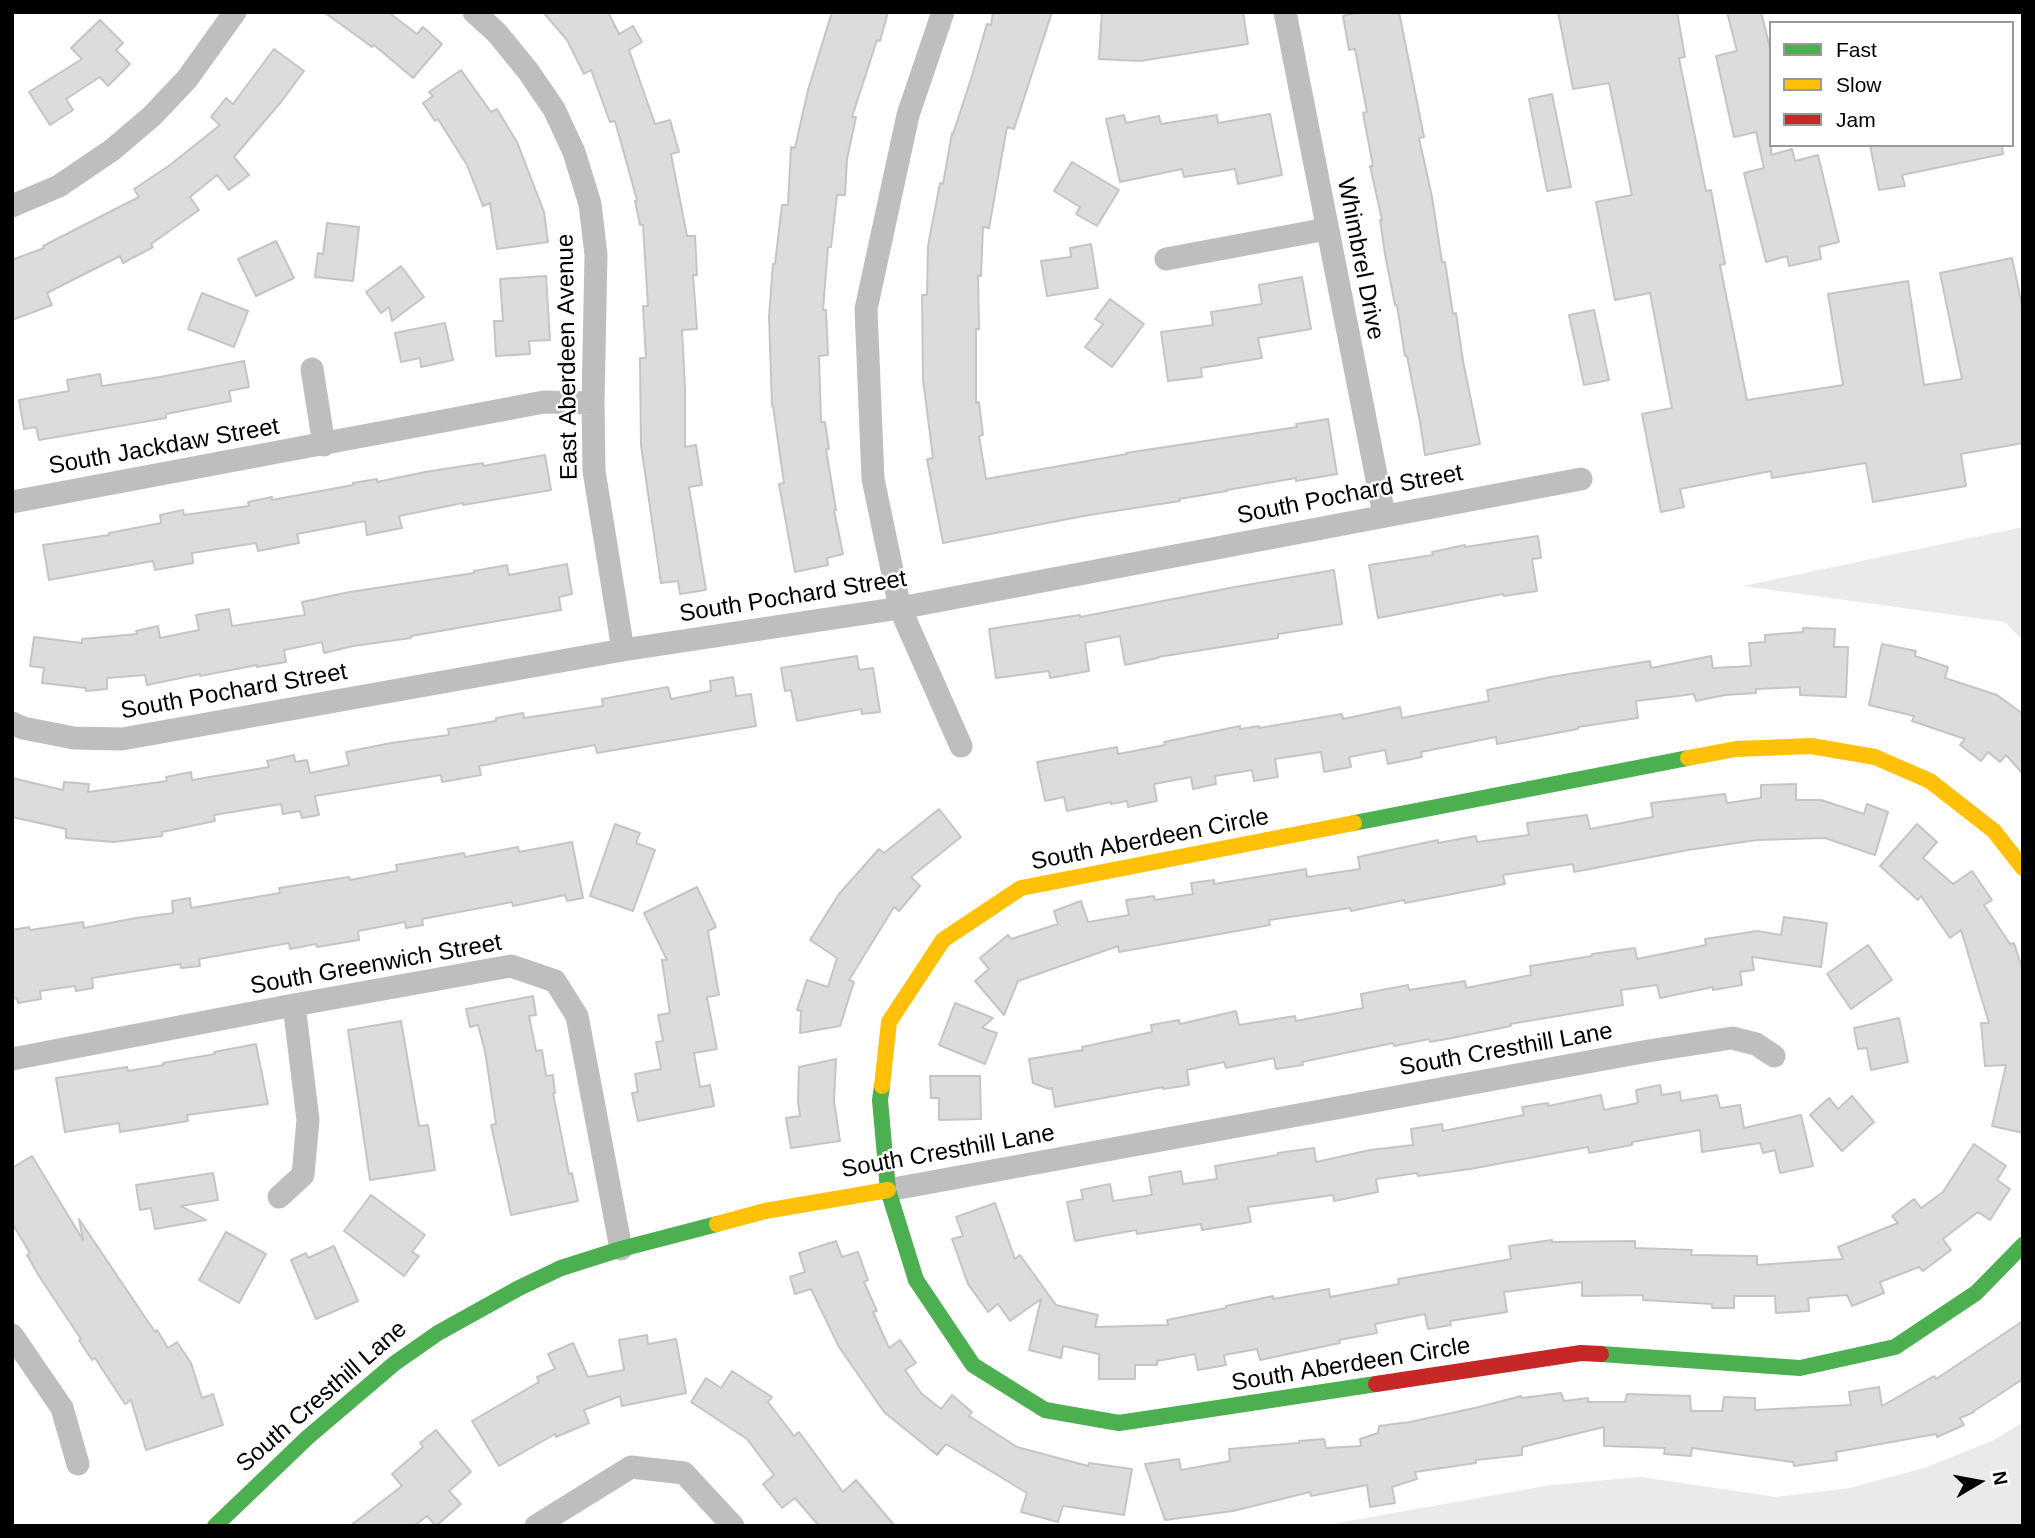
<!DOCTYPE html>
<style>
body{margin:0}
#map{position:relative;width:2035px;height:1538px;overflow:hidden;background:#fff;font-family:Helvetica,sans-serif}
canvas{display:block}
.frame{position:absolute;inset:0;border:14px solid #000;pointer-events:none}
.legend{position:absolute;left:1769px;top:21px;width:245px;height:126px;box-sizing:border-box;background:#fff;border:2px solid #999;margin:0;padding:9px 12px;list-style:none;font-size:21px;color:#000}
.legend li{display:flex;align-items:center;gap:14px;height:35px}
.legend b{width:35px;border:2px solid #999}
.north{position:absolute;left:1944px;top:1447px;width:70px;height:70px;-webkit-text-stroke:5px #fff;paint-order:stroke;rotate:80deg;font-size:19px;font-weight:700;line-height:28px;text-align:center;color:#000}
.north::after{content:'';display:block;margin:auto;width:24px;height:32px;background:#000;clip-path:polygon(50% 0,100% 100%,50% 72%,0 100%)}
</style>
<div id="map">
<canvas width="2035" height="1538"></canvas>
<div class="frame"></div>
<ul class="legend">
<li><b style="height:9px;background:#4caf50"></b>Fast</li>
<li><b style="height:9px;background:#ffc107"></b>Slow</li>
<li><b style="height:9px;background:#c62828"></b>Jam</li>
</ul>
<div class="north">N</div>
</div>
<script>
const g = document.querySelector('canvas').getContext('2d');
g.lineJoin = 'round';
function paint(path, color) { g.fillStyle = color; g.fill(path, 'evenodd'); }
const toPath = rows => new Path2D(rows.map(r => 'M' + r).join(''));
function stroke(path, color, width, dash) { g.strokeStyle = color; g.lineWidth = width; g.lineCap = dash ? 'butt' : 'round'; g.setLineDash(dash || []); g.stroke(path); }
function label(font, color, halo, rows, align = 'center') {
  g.font = font + ' Helvetica,sans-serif'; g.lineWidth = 5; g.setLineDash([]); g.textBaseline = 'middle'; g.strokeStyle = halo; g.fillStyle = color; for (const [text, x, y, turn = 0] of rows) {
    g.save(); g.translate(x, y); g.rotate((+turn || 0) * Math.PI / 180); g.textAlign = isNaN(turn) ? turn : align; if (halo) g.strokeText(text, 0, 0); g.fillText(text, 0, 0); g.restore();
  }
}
paint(toPath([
 [2023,527,2023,641,2005,622,1743,586],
 [2023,1422,2023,1526,1321,1526,1551,1485,1641,1477,1776,1497,1850,1488,1924,1468,1992,1441]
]), '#eaeaea');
const building = toPath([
 [324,12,388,12,417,34,423,27,442,44,413,78,374,45,372,47,324,12],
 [543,12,608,12,619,34,633,26,642,42,629,50,655,124,670,120,679,152,671,154,687,236,695,236,697,275,693,275,697,329,682,330,685,388,685,447,696,445,702,485,689,487,706,590,680,594,678,581,661,583,641,445,640,358,646,358,643,306,648,306,643,225,640,225,635,201,637,200,615,121,610,122,591,70,584,74,567,40,543,12],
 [832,12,888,12,880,41,877,40,852,117,856,117,847,159,845,195,837,195,831,247,828,247,823,310,826,310,828,355,819,356,821,422,825,422,829,449,826,449,836,510,834,510,843,554,827,558,828,565,795,572,779,484,784,483,773,406,772,406,769,316,773,264,775,264,782,205,788,205,791,147,795,148,808,90,832,12],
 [993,12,1052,12,1014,129,1007,127,989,228,983,227,981,276,978,276,979,329,976,329,976,403,979,402,983,435,979,436,986,479,1127,454,1126,453,1297,427,1296,424,1328,419,1337,474,1296,481,1296,478,1227,490,1227,491,1179,499,1180,501,1089,515,943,543,927,459,933,458,923,379,922,295,927,295,928,246,940,183,943,184,952,133,953,134,971,79,987,24,991,25,993,12],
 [1102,12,1243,12,1248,44,1140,61,1099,59,1102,12],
 [1360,12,1399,12,1424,137,1419,138,1432,197,1442,262,1445,262,1453,314,1456,313,1463,361,1480,444,1425,455,1420,422,1407,356,1405,356,1397,305,1395,305,1385,254,1380,220,1382,220,1370,166,1373,166,1363,113,1367,112,1355,49,1349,50,1343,16,1360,12],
 [1558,12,1677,12,1685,57,1679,58,1706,191,1711,190,1725,264,1720,265,1747,400,1843,385,1828,294,1908,281,1924,385,1962,379,1940,273,2012,258,2023,310,2023,443,1961,454,1966,486,1873,502,1866,463,1772,478,1771,471,1680,489,1684,507,1661,512,1642,414,1672,408,1650,293,1615,300,1596,202,1632,195,1609,83,1573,89,1558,12],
 [1727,12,1761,12,1771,52,1771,155,1792,149,1795,161,1818,155,1839,242,1819,247,1821,259,1789,266,1787,256,1766,262,1744,173,1764,168,1756,132,1734,137,1716,56,1737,51,1727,12],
 [100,20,123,43,116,50,130,64,108,86,100,77,66,99,73,110,50,125,29,92,82,59,71,48,100,20],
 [274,49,304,71,281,102,234,157,249,175,229,190,217,175,190,197,199,210,151,244,153,247,123,263,120,256,47,293,52,305,12,320,12,260,44,248,43,246,139,197,134,189,170,165,220,125,211,117,226,98,233,104,274,49],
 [461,70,491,112,497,109,517,142,544,212,548,242,497,249,490,203,483,206,467,165,438,119,435,121,423,103,433,96,429,92,461,70],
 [1552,94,1571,187,1547,191,1529,99,1552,94],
 [1270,114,1282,175,1238,184,1235,169,1184,177,1182,169,1120,182,1106,119,1124,115,1126,123,1159,116,1161,124,1217,115,1218,123,1270,114],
 [1870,145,2002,145,2003,154,1902,175,1905,186,1879,190,1870,145],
 [1072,162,1119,190,1097,226,1076,214,1080,207,1054,191,1072,162],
 [327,223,359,227,353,281,315,277,318,253,323,254,327,223],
 [276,241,294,278,256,296,238,259,276,241],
 [1091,244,1098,288,1047,296,1041,261,1071,257,1070,248,1091,244],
 [401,266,424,297,392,321,389,307,381,313,366,292,401,266],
 [546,276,550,340,529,341,530,354,496,356,494,321,503,321,500,279,546,276],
 [1302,277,1311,329,1258,338,1262,358,1201,368,1202,377,1168,381,1161,332,1213,325,1211,312,1262,304,1259,285,1302,277],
 [202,293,248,311,234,347,188,329,202,293],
 [1110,299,1144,324,1112,367,1085,347,1103,324,1095,319,1110,299],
 [1594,310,1609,380,1584,385,1569,315,1594,310],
 [445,323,453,360,421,367,420,358,401,362,395,333,445,323],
 [244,361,249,387,229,391,231,401,166,414,166,418,39,440,36,427,24,429,19,400,69,391,67,380,100,374,102,386,160,377,244,361],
 [545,455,551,490,463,505,463,503,399,516,402,528,367,535,365,521,297,534,299,543,258,551,256,543,192,553,193,563,155,570,153,561,49,580,43,545,109,535,109,533,161,523,160,515,183,510,184,515,249,506,248,502,272,497,272,500,353,485,353,483,377,479,377,482,425,472,483,463,483,466,545,455],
 [1538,536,1541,558,1532,559,1537,591,1504,596,1503,594,1378,618,1369,565,1433,555,1432,552,1465,545,1465,547,1538,536],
 [567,564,572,594,559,597,561,610,411,636,411,638,353,646,324,653,322,642,284,650,286,662,257,667,257,665,200,676,200,674,147,685,145,675,107,678,107,689,86,691,86,688,42,683,44,668,30,666,34,637,82,643,82,639,137,634,136,631,158,626,160,638,199,630,196,615,229,609,232,626,305,615,302,602,350,592,474,573,474,571,507,565,509,575,567,564],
 [1334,570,1342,624,1278,634,1278,638,1158,657,1158,658,1125,665,1120,636,1085,643,1089,671,1050,678,1049,671,996,678,989,629,1080,615,1080,617,1235,587,1334,570],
 [1803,628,1835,629,1834,647,1848,647,1846,697,1800,695,1800,687,1756,689,1756,693,1725,695,1696,701,1694,694,1636,701,1638,718,1578,727,1578,729,1497,744,1496,737,1421,752,1422,757,1388,764,1385,750,1349,757,1351,767,1324,772,1321,752,1275,759,1278,777,1254,781,1252,770,1215,776,1216,784,1193,789,1191,777,1154,784,1157,801,1128,807,1127,801,1111,804,1111,802,1067,811,1064,797,1045,801,1037,762,1117,747,1118,754,1165,745,1164,742,1240,726,1240,729,1259,726,1259,728,1342,714,1343,719,1400,707,1402,718,1489,701,1487,690,1551,677,1650,661,1651,668,1711,656,1713,668,1751,666,1749,643,1765,642,1765,635,1803,632,1803,628],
 [1882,644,1916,651,1915,656,1948,667,1945,678,1997,695,2023,714,2023,774,2006,755,2000,762,1988,752,1981,761,1960,745,1965,739,1912,721,1914,716,1869,705,1882,644],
 [857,656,859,670,873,668,880,712,862,714,861,709,797,721,791,690,785,691,781,668,857,656],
 [733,677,736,696,751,694,756,726,597,753,595,745,479,766,481,775,442,782,441,775,315,796,319,815,302,818,300,811,283,814,281,804,214,815,215,821,162,832,162,836,114,842,66,838,66,829,12,817,12,778,63,790,64,782,89,784,88,792,167,781,166,777,191,772,192,780,269,767,267,761,294,755,295,762,307,760,310,773,349,765,346,752,391,743,449,735,448,729,496,721,496,718,523,713,524,718,603,706,602,699,668,687,671,699,711,691,710,681,733,677],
 [1796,784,1796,800,1821,800,1864,814,1867,804,1888,812,1875,855,1825,838,1757,840,1688,850,1574,872,1573,864,1503,875,1505,884,1405,903,1404,900,1351,911,1350,908,1269,920,1270,925,1119,952,1118,946,1018,981,1004,1015,975,981,989,969,980,958,1008,935,1011,939,1058,924,1054,911,1081,901,1088,922,1129,915,1126,900,1154,896,1155,900,1193,894,1191,883,1214,880,1214,884,1306,869,1307,877,1360,869,1358,857,1438,840,1438,843,1476,836,1477,842,1529,835,1527,823,1587,815,1590,829,1653,817,1651,803,1725,794,1727,803,1761,798,1761,785,1796,784],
 [939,809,961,837,911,877,920,886,899,911,894,907,849,980,854,982,840,1026,800,1033,801,1011,797,1010,807,980,828,987,837,958,810,940,839,894,879,849,884,853,939,809],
 [615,824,640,833,636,843,655,850,633,911,590,896,615,824],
 [1917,824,1937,842,1923,858,1953,884,1972,871,1992,900,1984,905,2010,944,2014,943,2023,971,2023,1133,1992,1126,2006,1065,1985,1066,1981,1023,1989,1023,1961,930,1950,938,1921,896,1918,900,1880,866,1917,824],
 [572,842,583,898,567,901,565,895,513,906,512,902,459,912,422,919,423,925,406,928,405,922,358,931,359,940,317,947,316,944,290,949,289,943,199,959,200,966,181,968,180,964,92,978,93,988,76,991,75,986,40,991,41,999,18,1003,17,998,12,999,12,930,29,927,30,930,83,922,84,928,136,918,173,913,172,901,190,898,191,908,280,893,279,888,349,877,350,880,397,871,396,865,464,853,465,857,518,847,519,852,572,842],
 [697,887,716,927,708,931,719,995,707,997,717,1049,694,1053,700,1087,710,1085,714,1106,638,1121,632,1093,638,1092,635,1074,661,1069,656,1042,663,1041,658,1015,670,1013,662,960,667,960,644,913,697,887],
 [1784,917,1827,923,1821,967,1752,957,1754,970,1740,972,1742,985,1713,990,1713,987,1660,998,1657,985,1621,990,1623,1005,1510,1024,1511,1026,1452,1038,1430,1042,1429,1039,1394,1046,1393,1043,1302,1062,1303,1065,1276,1069,1274,1058,1226,1068,1224,1062,1187,1070,1189,1085,1163,1089,1163,1087,1055,1107,1052,1088,1049,1089,1033,1083,1029,1059,1083,1050,1082,1047,1152,1032,1151,1025,1179,1020,1180,1024,1236,1011,1239,1025,1295,1016,1296,1021,1363,1008,1361,994,1408,985,1409,990,1465,981,1466,988,1531,975,1530,966,1592,956,1592,954,1635,948,1637,959,1706,945,1705,939,1757,931,1781,935,1784,917],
 [1868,945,1892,980,1851,1009,1827,974,1868,945],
 [533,996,536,1015,529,1016,536,1051,542,1050,546,1076,553,1075,555,1093,553,1093,569,1174,572,1173,578,1201,511,1215,491,1125,496,1124,485,1051,478,1025,470,1027,466,1009,533,996],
 [955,1003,993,1018,982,1028,997,1033,985,1064,939,1045,955,1003],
 [1899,1018,1908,1062,1871,1070,1867,1048,1858,1049,1854,1028,1899,1018],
 [401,1021,419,1126,428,1125,435,1170,370,1180,348,1030,401,1021],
 [256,1044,268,1104,187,1115,188,1121,120,1132,119,1123,65,1132,56,1078,127,1067,128,1071,164,1065,163,1063,215,1054,214,1052,256,1044],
 [836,1059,834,1101,840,1141,791,1148,786,1118,800,1116,798,1101,799,1067,836,1059],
 [930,1076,980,1076,981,1119,939,1120,939,1098,931,1098,930,1076],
 [1660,1085,1662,1095,1680,1092,1681,1101,1717,1095,1720,1108,1740,1105,1744,1128,1801,1115,1813,1166,1780,1173,1775,1150,1763,1153,1760,1143,1702,1152,1700,1130,1632,1142,1632,1145,1589,1153,1588,1147,1470,1169,1418,1176,1417,1173,1376,1179,1378,1192,1334,1201,1333,1195,1248,1207,1251,1222,1202,1230,1201,1224,1137,1234,1136,1230,1075,1241,1067,1202,1083,1199,1081,1190,1110,1184,1113,1201,1152,1195,1149,1177,1181,1171,1183,1184,1217,1179,1215,1166,1278,1155,1278,1153,1314,1148,1316,1162,1370,1150,1413,1145,1411,1129,1442,1124,1443,1131,1524,1115,1522,1107,1548,1103,1548,1106,1601,1095,1604,1110,1638,1103,1636,1090,1660,1085],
 [1852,1096,1874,1122,1842,1151,1810,1115,1829,1098,1838,1109,1852,1096],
 [1974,1144,2006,1166,1997,1180,2010,1189,1990,1220,1978,1212,1943,1239,1951,1250,1923,1271,1919,1267,1880,1282,1884,1293,1852,1306,1847,1295,1808,1298,1809,1311,1776,1313,1775,1296,1734,1296,1734,1308,1712,1308,1712,1304,1643,1300,1643,1295,1582,1296,1582,1282,1504,1292,1507,1312,1450,1321,1451,1325,1428,1329,1425,1314,1375,1324,1377,1333,1339,1340,1340,1343,1260,1360,1257,1349,1224,1355,1226,1365,1198,1370,1195,1354,1157,1361,1157,1365,1135,1365,1135,1379,1099,1379,1099,1354,1063,1346,1061,1358,1029,1350,1041,1299,1010,1321,998,1304,988,1312,968,1284,952,1239,963,1236,956,1217,995,1203,1015,1259,1020,1255,1056,1305,1098,1315,1095,1327,1168,1325,1167,1320,1226,1308,1226,1306,1273,1296,1273,1299,1329,1289,1330,1297,1399,1284,1398,1279,1511,1259,1509,1246,1552,1240,1552,1242,1635,1241,1635,1248,1692,1250,1691,1255,1757,1256,1757,1265,1843,1259,1838,1247,1898,1223,1892,1216,1914,1199,1921,1208,1943,1192,1974,1144],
 [32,1156,83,1240,79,1219,155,1332,157,1330,168,1348,177,1342,191,1363,202,1398,213,1394,223,1425,146,1450,131,1400,125,1404,95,1358,92,1360,79,1340,81,1339,39,1276,27,1255,30,1253,12,1223,12,1168,32,1156],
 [213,1173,218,1200,181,1206,206,1220,155,1229,151,1208,140,1210,136,1185,213,1173],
 [371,1195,425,1235,412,1252,419,1256,404,1276,344,1231,371,1195],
 [226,1232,266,1254,239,1303,199,1280,226,1232],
 [836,1241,842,1257,858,1252,868,1280,864,1282,877,1311,873,1312,889,1348,900,1340,916,1363,905,1370,921,1393,941,1409,952,1395,972,1412,969,1416,1017,1447,1088,1466,1089,1463,1132,1469,1124,1515,1063,1506,1058,1522,1021,1512,1027,1493,946,1444,937,1455,884,1412,839,1347,811,1289,795,1294,790,1277,805,1272,799,1253,836,1241],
 [334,1246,358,1301,316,1319,291,1260,306,1253,308,1258,334,1246],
 [2023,1321,2023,1379,1974,1411,1974,1412,1960,1418,1964,1425,1937,1437,1936,1434,1836,1452,1837,1460,1794,1466,1793,1462,1692,1448,1691,1456,1664,1454,1665,1448,1604,1446,1604,1427,1522,1447,1522,1455,1476,1460,1476,1463,1415,1472,1417,1479,1392,1487,1395,1503,1370,1507,1367,1485,1311,1496,1310,1492,1233,1511,1165,1520,1145,1464,1179,1459,1181,1470,1230,1461,1229,1449,1299,1443,1299,1441,1324,1439,1326,1448,1361,1446,1360,1439,1378,1433,1379,1426,1410,1422,1479,1407,1521,1396,1522,1398,1561,1393,1564,1401,1588,1398,1588,1402,1625,1402,1627,1394,1690,1396,1691,1411,1722,1411,1724,1397,1755,1398,1755,1410,1851,1405,1849,1392,1879,1387,1882,1406,1934,1376,1936,1379,2023,1321],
 [647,1335,648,1344,676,1339,686,1393,622,1406,620,1396,584,1410,589,1423,556,1437,555,1434,499,1466,472,1421,539,1382,537,1377,555,1369,548,1354,573,1343,588,1377,624,1370,619,1340,647,1335],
 [732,1371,772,1397,768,1402,794,1436,799,1432,843,1492,856,1480,895,1526,819,1526,795,1498,782,1508,763,1484,774,1475,747,1439,691,1402,706,1378,721,1388,732,1371],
 [436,1430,471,1472,449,1491,461,1504,436,1526,427,1516,414,1526,350,1526,402,1486,392,1474,423,1447,420,1443,436,1430]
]);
paint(building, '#dcdcdc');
stroke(building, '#c5c5c5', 2);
stroke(toPath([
 [474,12,497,33,528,71,554,109,574,152,590,204,596,255,593,403,594,471,623,650],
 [943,12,908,115,866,309,873,479,900,608,961,746],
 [1285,12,1384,515],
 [12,206,59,186,112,150,152,116,187,79,235,12],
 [1166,259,1327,229],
 [312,369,324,445],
 [12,502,544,402,593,403],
 [12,723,23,728,74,738,122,739,623,650,900,608,1581,479],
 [12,1059,294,1005,511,966,555,981,577,1016,621,1249],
 [888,1190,1648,1051,1732,1038,1756,1044,1774,1056],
 [279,1197,303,1175,308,1120,294,1005],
 [12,1335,62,1408,78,1464],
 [536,1526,631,1467,684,1473,733,1526]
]), '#bebebe', 23);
stroke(toPath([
 [1354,823,1688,758],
 [882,1086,880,1100,888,1190,916,1280,973,1365,1045,1410,1119,1423,1376,1384],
 [1601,1354,1800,1368,1895,1347,1976,1293,2023,1245],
 [215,1526,308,1437,395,1363,438,1333,519,1288,561,1268,621,1249,717,1224]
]), '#4caf50', 16);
stroke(toPath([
 [1688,758,1736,749,1811,746,1875,757,1930,781,1994,831,2023,868],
 [882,1086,889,1022,943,940,1021,888,1354,823],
 [717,1224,765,1211,888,1190]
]), '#ffc107', 16);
stroke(toPath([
 [1376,1384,1581,1353,1601,1354]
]), '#c62828', 16);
label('24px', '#000', '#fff', [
 ["Whimbrel Drive",1360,259,79],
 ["East Aberdeen Avenue",568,357,-91],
 ["South Jackdaw Street",164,447,-10],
 ["South Pochard Street",1350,495,-11],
 ["South Pochard Street",793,597,-9],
 ["South Pochard Street",234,692,-10],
 ["South Aberdeen Circle",1150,840,-11],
 ["South Greenwich Street",376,965,-10],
 ["South Cresthill Lane",1506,1050,-10],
 ["South Cresthill Lane",948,1152,-10],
 ["South Aberdeen Circle",1351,1365,-9],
 ["South Cresthill Lane",322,1397,-41]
]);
</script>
